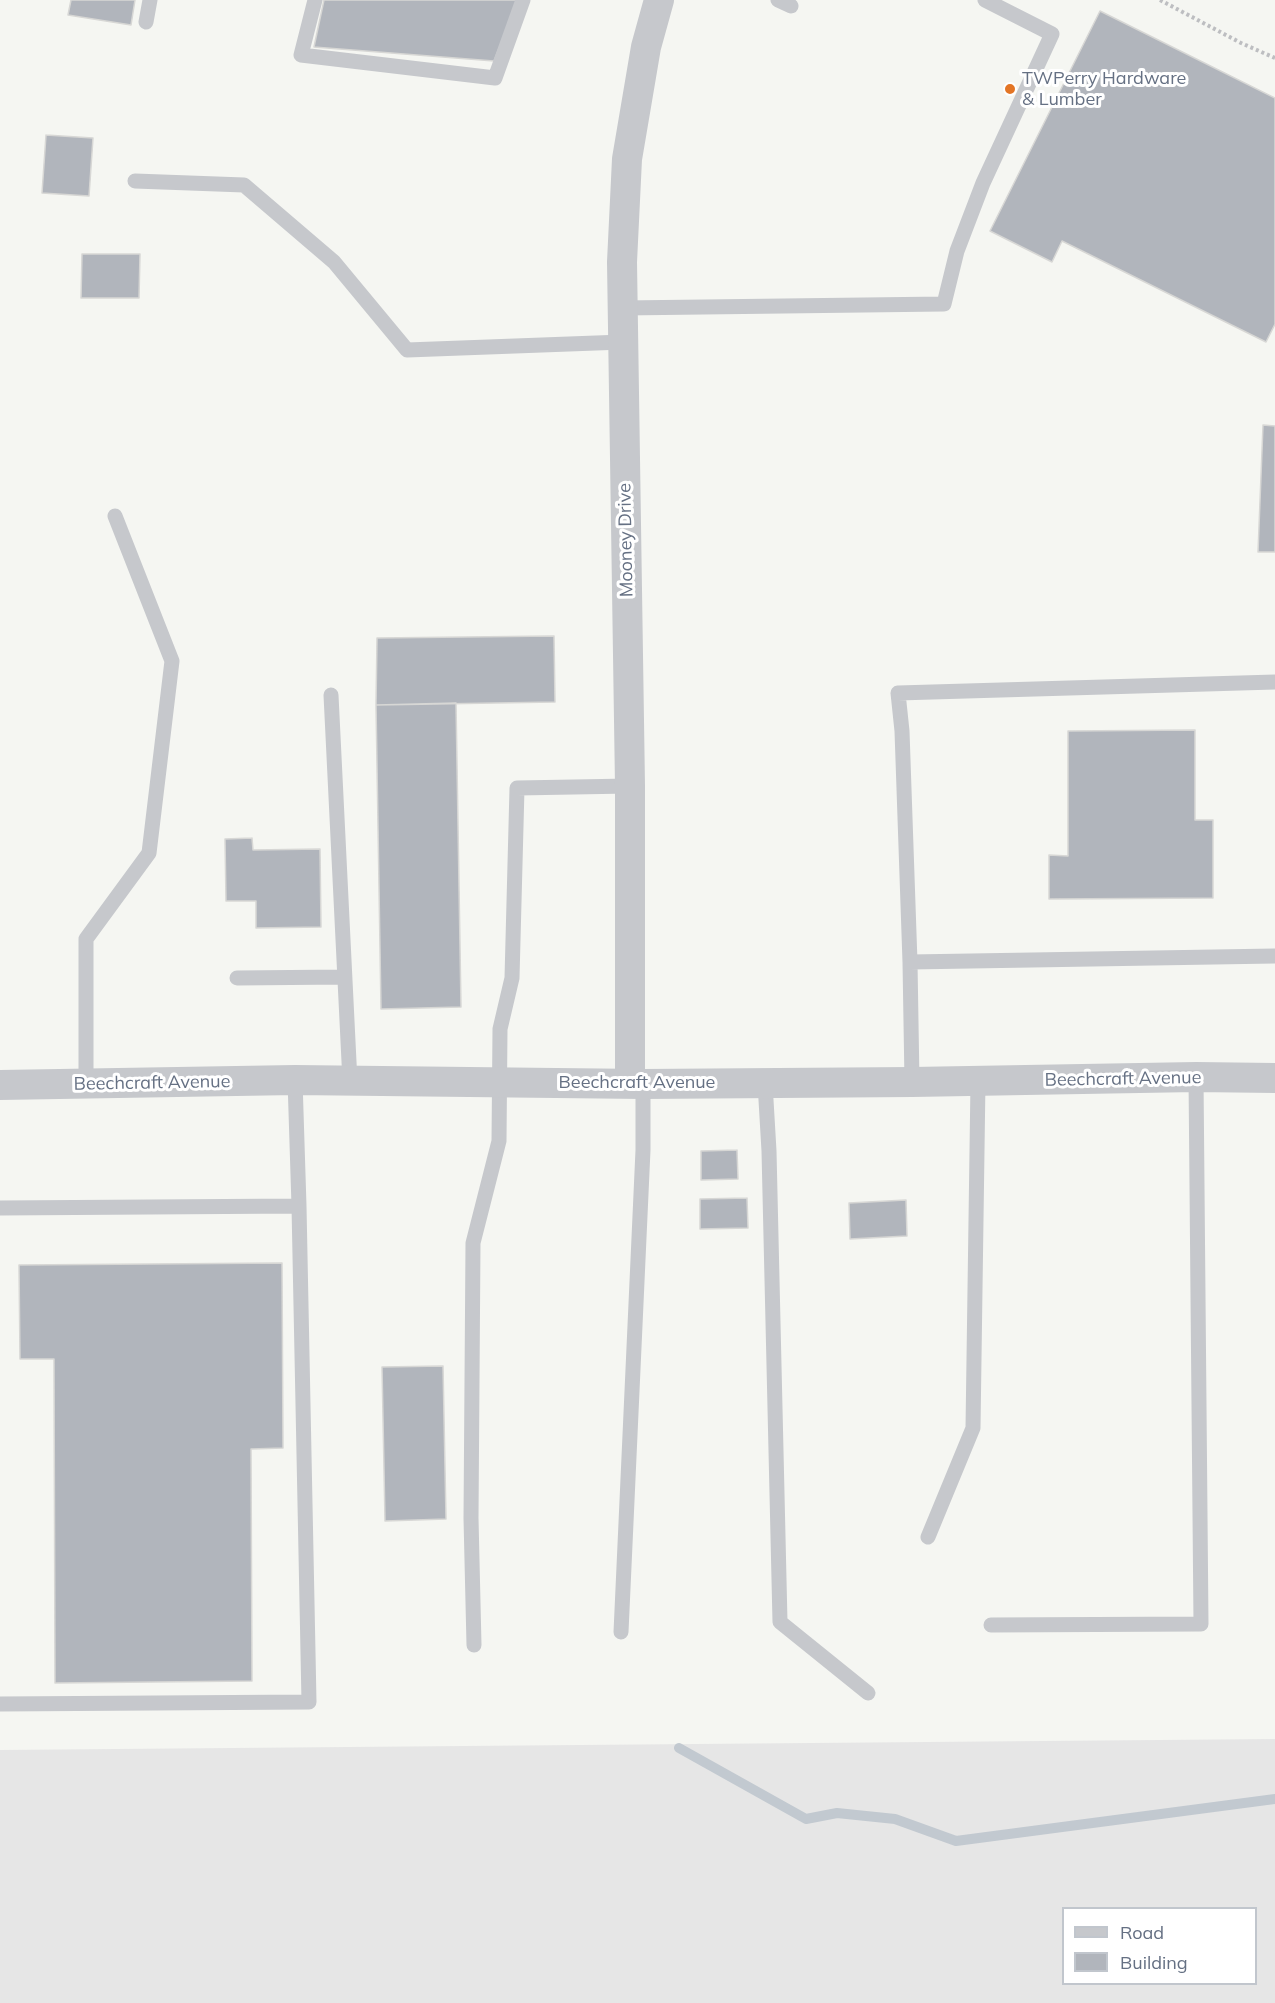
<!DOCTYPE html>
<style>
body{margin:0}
#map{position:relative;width:1275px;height:2003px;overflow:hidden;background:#f5f6f2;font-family:Mulish,sans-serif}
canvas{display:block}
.legend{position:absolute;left:1062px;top:1907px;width:195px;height:78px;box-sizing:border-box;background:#fff;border:2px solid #c1c6cd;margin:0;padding:8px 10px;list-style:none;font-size:18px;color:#657083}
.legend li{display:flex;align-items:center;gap:12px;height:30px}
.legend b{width:30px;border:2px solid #c1c6cd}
</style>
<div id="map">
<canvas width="1275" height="2003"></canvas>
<ul class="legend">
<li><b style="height:8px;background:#c6c8cc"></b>Road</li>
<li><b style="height:16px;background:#b1b5bc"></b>Building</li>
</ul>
</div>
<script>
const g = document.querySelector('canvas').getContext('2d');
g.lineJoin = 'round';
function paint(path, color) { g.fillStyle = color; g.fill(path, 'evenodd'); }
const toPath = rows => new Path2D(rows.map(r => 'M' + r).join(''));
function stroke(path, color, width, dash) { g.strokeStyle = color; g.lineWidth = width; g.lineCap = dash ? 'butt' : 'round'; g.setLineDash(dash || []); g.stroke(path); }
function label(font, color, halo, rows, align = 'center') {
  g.font = font + ' Mulish,sans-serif'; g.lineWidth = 6; g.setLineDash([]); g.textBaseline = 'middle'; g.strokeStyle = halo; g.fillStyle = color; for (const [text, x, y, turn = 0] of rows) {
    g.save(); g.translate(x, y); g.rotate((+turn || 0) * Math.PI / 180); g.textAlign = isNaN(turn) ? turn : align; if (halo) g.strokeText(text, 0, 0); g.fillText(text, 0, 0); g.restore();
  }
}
paint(toPath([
 [1275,1739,1275,2003,0,2003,0,1750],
 [1064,1908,1256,1908,1256,1984,1064,1984]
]), '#e6e6e6');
stroke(toPath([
 [679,1748,806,1819,837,1813,895,1819,956,1841,1275,1799]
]), '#c2c9d0', 10);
const building = toPath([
 [71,0,135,0,131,25,68,15,71,0],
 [324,0,518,0,494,61,314,47,324,0],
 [1100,11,1275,98,1275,324,1266,342,1062,241,1052,262,990,231,1100,11],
 [46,135,93,138,89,196,42,193,46,135],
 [82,254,140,254,139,298,81,298,82,254],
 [1263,425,1275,426,1275,552,1258,552,1263,425],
 [554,636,555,702,376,705,377,638,554,636],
 [456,703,461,1007,381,1009,376,705,456,703],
 [1195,730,1195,820,1213,820,1213,898,1049,899,1049,855,1068,856,1068,731,1195,730],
 [252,838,253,850,320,849,321,927,256,928,256,901,226,901,225,839,252,838],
 [737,1150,738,1179,701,1180,701,1151,737,1150],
 [747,1198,748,1228,700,1229,700,1199,747,1198],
 [906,1200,907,1236,850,1239,849,1203,906,1200],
 [282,1263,283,1448,251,1449,252,1681,55,1683,54,1359,20,1359,19,1265,282,1263],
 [443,1366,446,1519,385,1521,382,1367,443,1366]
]);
paint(building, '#b1b5bc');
stroke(building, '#d7d7d5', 1.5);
stroke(toPath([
 [1160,0,1241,43,1275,58]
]), '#bdbec1', 4, [3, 3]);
stroke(toPath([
 [315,0,301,55,495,78,523,0],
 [778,0,791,6],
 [146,22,150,0],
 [135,181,244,185,334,262,407,350,623,342],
 [623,308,944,304,957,251,983,183,1052,34,985,0],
 [331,695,350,1082],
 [910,962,1275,956],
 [237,978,344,977],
 [912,1082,910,962,902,731,898,693,1275,682],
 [765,1083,769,1151,780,1622,868,1693],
 [86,1084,86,939,149,853,172,661,115,516],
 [0,1208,299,1206,295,1080],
 [928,1537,973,1428,978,1081],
 [991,1625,1201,1624,1196,1077],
 [621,1632,643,1150,643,1084],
 [474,1645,471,1518,473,1243,499,1141,500,1029,512,978,517,788,630,786],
 [0,1704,309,1702,299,1206]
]), '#c6c8cc', 15);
stroke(toPath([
 [630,1083,630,786,622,262,627,159,646,47,659,0],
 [0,1085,295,1080,643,1084,912,1082,1196,1077,1275,1078]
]), '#c6c8cc', 30);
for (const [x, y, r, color] of [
 [1010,89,6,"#e37525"]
]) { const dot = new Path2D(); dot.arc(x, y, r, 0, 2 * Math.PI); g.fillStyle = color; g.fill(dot); stroke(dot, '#fff', 2); }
label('18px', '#657083', '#fff', [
 ["TWPerry Hardware",1022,79],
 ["& Lumber",1022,100]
], 'left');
label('18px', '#657083', '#fff', [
 ["Mooney Drive",626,540,-91],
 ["Beechcraft Avenue",1123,1079,-1],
 ["Beechcraft Avenue",152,1083,-1],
 ["Beechcraft Avenue",637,1083]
]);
</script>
